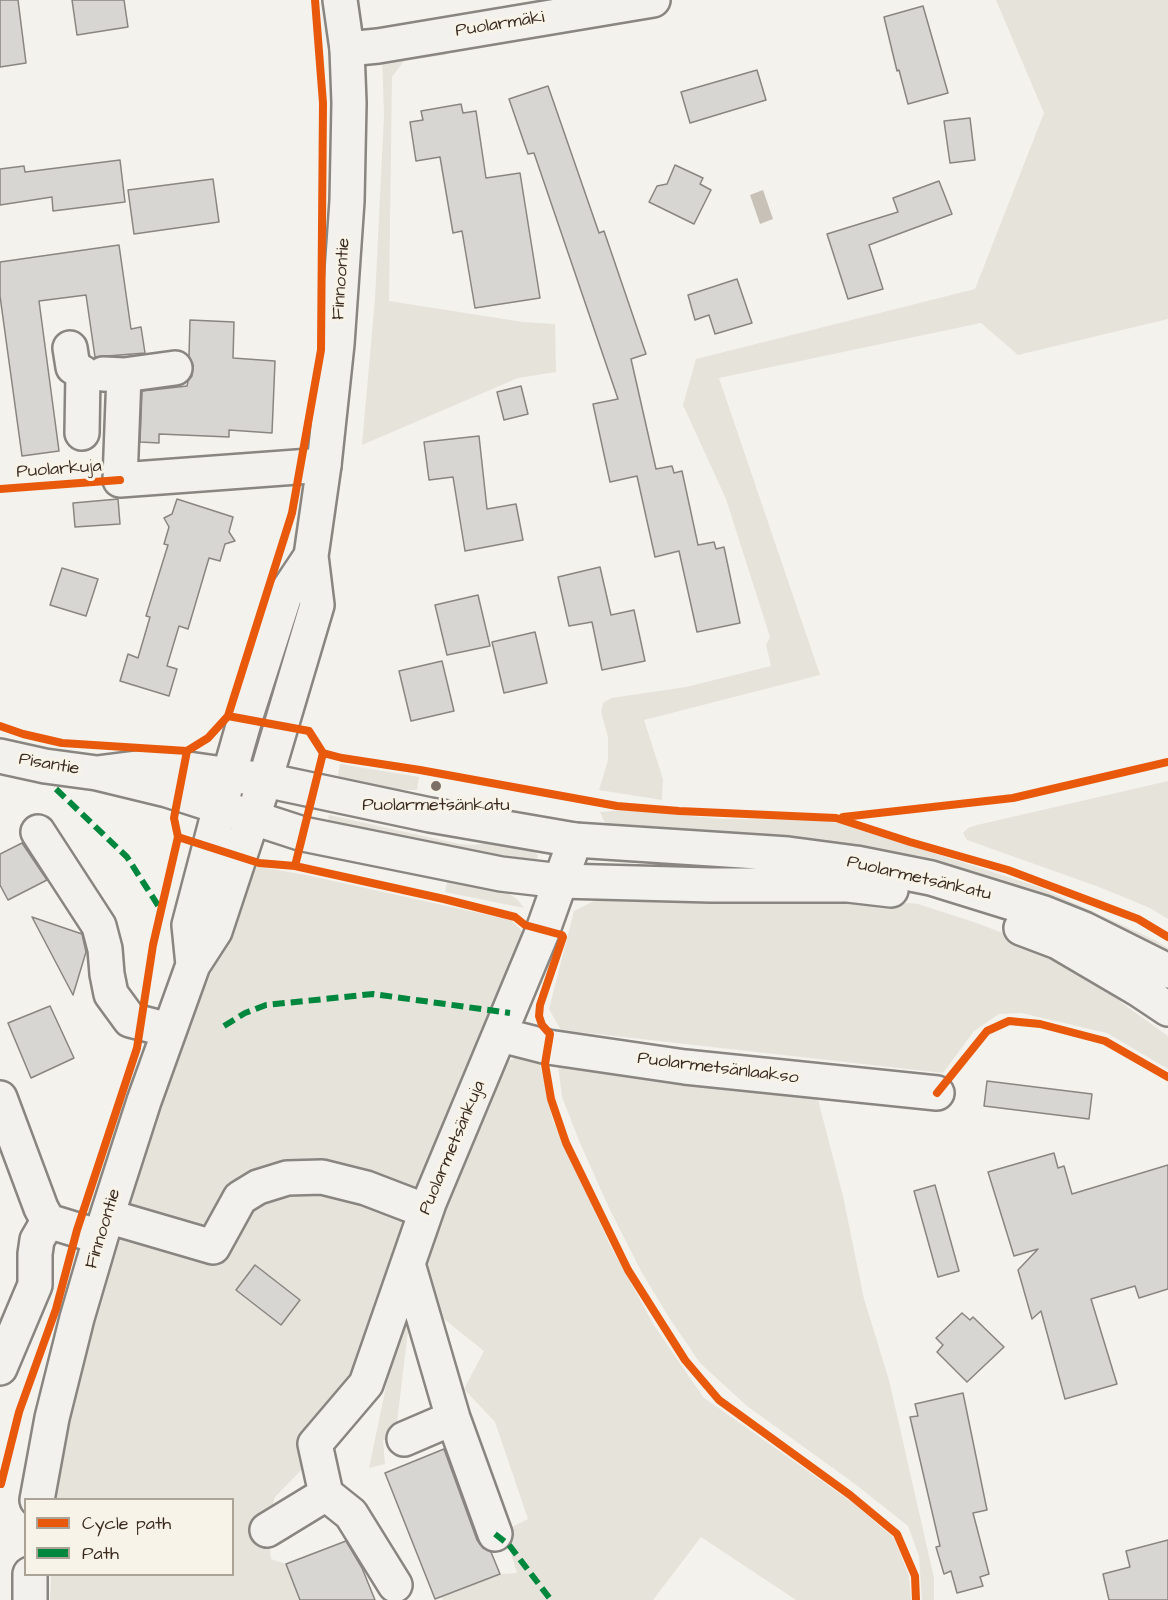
<!DOCTYPE html>
<meta charset="utf-8">
<style>
body{margin:0}
#map{position:relative;width:1168px;height:1600px;overflow:hidden;background:#f4f2ec;font-family:"Architects Daughter",sans-serif}
canvas{display:block}
.legend{position:absolute;left:24px;top:1498px;width:210px;height:78px;box-sizing:border-box;background:#f7f3e8;border:2px solid #aca397;margin:0;padding:8px 10px;list-style:none;font-size:18px;color:#3b2a1e}
.legend li{display:flex;align-items:center;gap:12px;height:30px}
.legend b{width:30px;border:2px solid #aca397}
</style>
<div id="map">
<canvas width="1168" height="1600"></canvas>
<ul class="legend">
<li><b style="height:8px;background:#e8590c"></b>Cycle path</li>
<li><b style="height:8px;background:#00873e"></b>Path</li>
</ul>
</div>
<script>
const g = document.querySelector('canvas').getContext('2d');
g.lineJoin = 'round';
function paint(path, color) { g.fillStyle = color; g.fill(path, 'evenodd'); }
const toPath = rows => new Path2D(rows.map(r => 'M' + r).join(''));
function stroke(path, color, width, dash) { g.strokeStyle = color; g.lineWidth = width; g.lineCap = dash ? 'butt' : 'round'; g.setLineDash(dash || []); g.stroke(path); }
function label(font, color, halo, rows, align = 'center') {
  g.font = font + ' "Architects Daughter",sans-serif'; g.lineWidth = 6; g.setLineDash([]); g.textBaseline = 'middle'; g.strokeStyle = halo; g.fillStyle = color; for (const [text, x, y, turn = 0] of rows) {
    g.save(); g.translate(x, y); g.rotate((+turn || 0) * Math.PI / 180); g.textAlign = isNaN(turn) ? turn : align; if (halo) g.strokeText(text, 0, 0); g.fillText(text, 0, 0); g.restore();
  }
}
paint(toPath([
 [996,0,1168,0,1168,319,1018,355,981,323,719,378,820,675,644,720,663,779,662,800,599,790,608,760,608,737,601,712,603,703,611,698,686,687,771,666,766,645,770,637,726,499,683,405,696,359,975,289,1044,113],
 [452,41,453,50,445,55,404,61,392,77,389,301,523,322,555,324,556,372,518,378,362,445,375,299,384,116,382,53],
 [340,764,419,777,417,790,365,789,336,784],
 [1168,781,1168,919,1150,908,1099,887,967,840,963,833,968,828,977,825],
 [624,810,722,819,818,820,840,823,1039,887,1155,940,1168,948,1168,962,1087,919,614,829,604,821,600,812],
 [329,815,460,844,475,845,498,840,523,844,538,855,537,859,522,862,327,824],
 [254,866,306,875,511,920,522,931,531,934,346,1392,310,1461,275,1497,267,1522,271,1559,286,1564,300,1600,50,1600,51,1575,232,1574,232,1500,56,1499,73,1403,151,1122],
 [448,879,508,893,518,900,524,908,445,892],
 [792,892,918,904,977,923,1076,962,1122,1003,1168,1036,1168,1069,1107,1033,1021,1013,999,1014,974,1031,943,1073,561,1030,549,1009,574,911,594,901,622,894],
 [522,1054,538,1055,553,1121,611,1247,654,1325,703,1397,853,1503,894,1538,909,1576,911,1600,796,1600,701,1537,653,1600,443,1600,441,1597,500,1574,517,1573,504,1531,528,1519,495,1422,464,1389,484,1351,430,1308,422,1270,500,1072,509,1061],
 [557,1057,815,1088,843,1196,864,1299,889,1380,934,1578,934,1600,922,1600,919,1556,908,1526,855,1484,747,1406,700,1363,670,1319,642,1273,609,1208,580,1143,562,1097],
 [407,1317,409,1322,395,1439,383,1440,385,1464,369,1468,400,1320]
]), '#e6e3da');
paint(toPath([
 [763,190,773,219,760,224,750,195]
]), '#c7c1b7');
const building = toPath([
 [0,0,18,0,26,63,0,67,0,0],
 [72,0,124,0,128,27,77,35,72,0],
 [923,6,948,93,908,104,899,70,897,71,884,17,923,6],
 [757,70,766,100,690,123,681,92,757,70],
 [548,86,599,233,604,231,646,354,631,359,656,469,672,466,674,473,682,471,698,545,714,542,716,549,724,547,740,623,697,632,679,551,655,557,637,476,610,482,593,404,618,399,534,153,528,154,509,99,548,86],
 [461,104,463,113,476,111,486,178,520,173,540,298,475,308,462,231,453,233,440,157,416,161,410,122,423,120,421,111,461,104],
 [970,118,975,160,950,163,944,121,970,118],
 [120,160,125,202,53,211,52,197,0,205,0,169,24,166,25,172,120,160],
 [675,165,703,178,700,184,711,190,694,224,649,202,657,186,667,184,675,165],
 [213,179,219,222,134,234,128,190,213,179],
 [939,181,952,214,869,245,883,289,848,299,827,234,898,212,893,198,939,181],
 [119,245,131,329,141,327,145,353,95,357,86,295,39,301,59,451,22,456,0,296,0,262,119,245],
 [737,279,752,323,715,334,709,315,695,320,688,295,737,279],
 [190,320,234,322,233,358,275,361,272,433,229,430,229,437,159,434,159,443,140,442,142,391,187,386,188,381,192,376,193,365,189,356,190,320],
 [521,386,528,414,504,420,497,392,521,386],
 [479,436,487,509,516,504,523,540,465,551,453,477,429,480,424,442,479,436],
 [118,499,120,524,75,527,73,503,118,499],
 [177,499,233,517,229,532,235,541,225,544,220,561,209,558,188,629,179,626,167,666,177,669,169,696,120,681,128,654,138,658,150,617,146,616,168,545,164,544,169,527,164,518,172,514,177,499],
 [600,567,611,615,634,610,645,661,602,670,592,622,569,626,558,577,600,567],
 [62,568,98,579,86,616,50,605,62,568],
 [478,595,490,646,447,655,435,605,478,595],
 [535,632,547,683,504,693,492,642,535,632],
 [442,661,454,711,411,721,399,671,442,661],
 [22,843,47,880,8,900,0,885,0,854,22,843],
 [32,917,82,934,86,952,73,995,32,917],
 [50,1006,74,1058,31,1078,8,1023,50,1006],
 [987,1081,1092,1094,1089,1119,984,1106,987,1081],
 [1054,1153,1058,1168,1064,1166,1072,1194,1168,1165,1168,1289,1139,1298,1135,1286,1091,1299,1117,1384,1065,1399,1041,1311,1032,1319,1018,1270,1038,1249,1014,1256,988,1172,1054,1153],
 [935,1185,959,1271,938,1277,914,1191,935,1185],
 [255,1265,300,1300,281,1325,236,1290,255,1265],
 [962,1313,970,1320,973,1317,1004,1347,967,1382,937,1352,943,1345,936,1338,962,1313],
 [963,1393,987,1510,973,1513,989,1574,980,1577,983,1586,957,1593,951,1571,944,1574,936,1547,940,1546,910,1417,918,1416,915,1404,963,1393],
 [444,1449,477,1540,483,1548,491,1552,500,1574,435,1599,385,1473,444,1449],
 [1168,1540,1168,1600,1109,1600,1103,1574,1130,1567,1126,1551,1168,1540],
 [346,1541,362,1568,375,1600,300,1600,286,1564,346,1541]
]);
paint(building, '#d8d6d2');
stroke(building, '#898580', 1.5);
const minor = toPath([
 [347,49,378,46,653,0],
 [70,348,73,367,83,373,82,433],
 [103,374,124,375,175,368],
 [124,375,120,480,324,465],
 [0,756,45,766,97,773,167,790,220,807,189,925,193,965],
 [38,832,99,926,105,949,107,974,111,994,130,1020,169,1030],
 [501,1035,548,1047,685,1067,937,1093],
 [0,1098,41,1208,48,1221],
 [107,1216,213,1247,240,1198,258,1187,287,1178,322,1177,366,1188,426,1211],
 [408,1264,453,1418,495,1534],
 [0,1368,35,1285,35,1254,37,1240,48,1221,100,1237],
 [404,1439,453,1418],
 [326,1494,315,1444,366,1384,429,1203,543,930,575,840],
 [37,1500,52,1418,77,1318,107,1216,144,1101,193,965,215,931,265,780,160,765,97,773],
 [267,1530,326,1494,351,1514,395,1585],
 [30,1600,30,1574]
]);
const major = toPath([
 [340,0,347,49,349,103,347,201,337,344,324,465,311,556,317,605,265,780,430,815,575,840,788,854,856,863,931,878,1044,913,1084,929,1168,971],
 [311,556,285,595,245,719,220,807,303,834,501,874,561,881,711,885,848,885,891,890],
 [1021,928,1058,942,1138,989,1168,1009]
]);
stroke(minor, '#898580', 38);
stroke(major, '#898580', 38);
stroke(minor, '#f2f1ed', 33);
stroke(major, '#f2f1ed', 33);
stroke(toPath([
 [56,789,127,857,161,910],
 [224,1026,245,1013,266,1005,373,994,510,1013],
 [495,1534,509,1545,551,1600]
]), '#00873e', 6, [12, 6]);
stroke(toPath([
 [0,489,120,480],
 [228,716,309,731,323,753,342,758,420,770,617,806,679,811,836,818,910,842,1008,870,1138,919,1168,937],
 [0,726,23,734,62,743,187,751],
 [843,817,1013,798,1168,762],
 [178,837,259,863,295,866,444,899,515,917,525,925,562,935,563,937,540,1005,539,1016,542,1025,550,1034,545,1064,551,1099,566,1143,628,1270,685,1360,719,1400,850,1495,897,1534,915,1576,916,1600],
 [295,866,323,753],
 [937,1093,987,1031,1009,1021,1040,1024,1105,1041,1168,1077],
 [1,1484,19,1412,56,1309,77,1230,137,1048,153,945,178,837,174,818,187,751,208,738,228,716,292,513,321,350,323,103,315,0]
]), '#e8590c', 8);
for (const [x, y, r, color] of [
 [436,786,6,"#7c7066"]
]) { const dot = new Path2D(); dot.arc(x, y, r, 0, 2 * Math.PI); g.fillStyle = color; g.fill(dot); stroke(dot, '#f7f3e8', 2); }
label('18px', '#3b2a1e', '#f7f3e8', [
 ["Puolarmäki",500,25,-9],
 ["Finnoontie",342,279,-86],
 ["Puolarkuja",59,470,-4],
 ["Pisantie",49,765,10],
 ["Puolarmetsänkatu",919,879,13],
 ["Puolarmetsänlaakso",718,1069,7],
 ["Puolarmetsänkuja",453,1148,-67],
 ["Finnoontie",104,1229,-73]
]);
label('18px', '#3b2a1e', '#f7f3e8', [
 ["Puolarmetsänkatu",436,806]
]);
</script>
